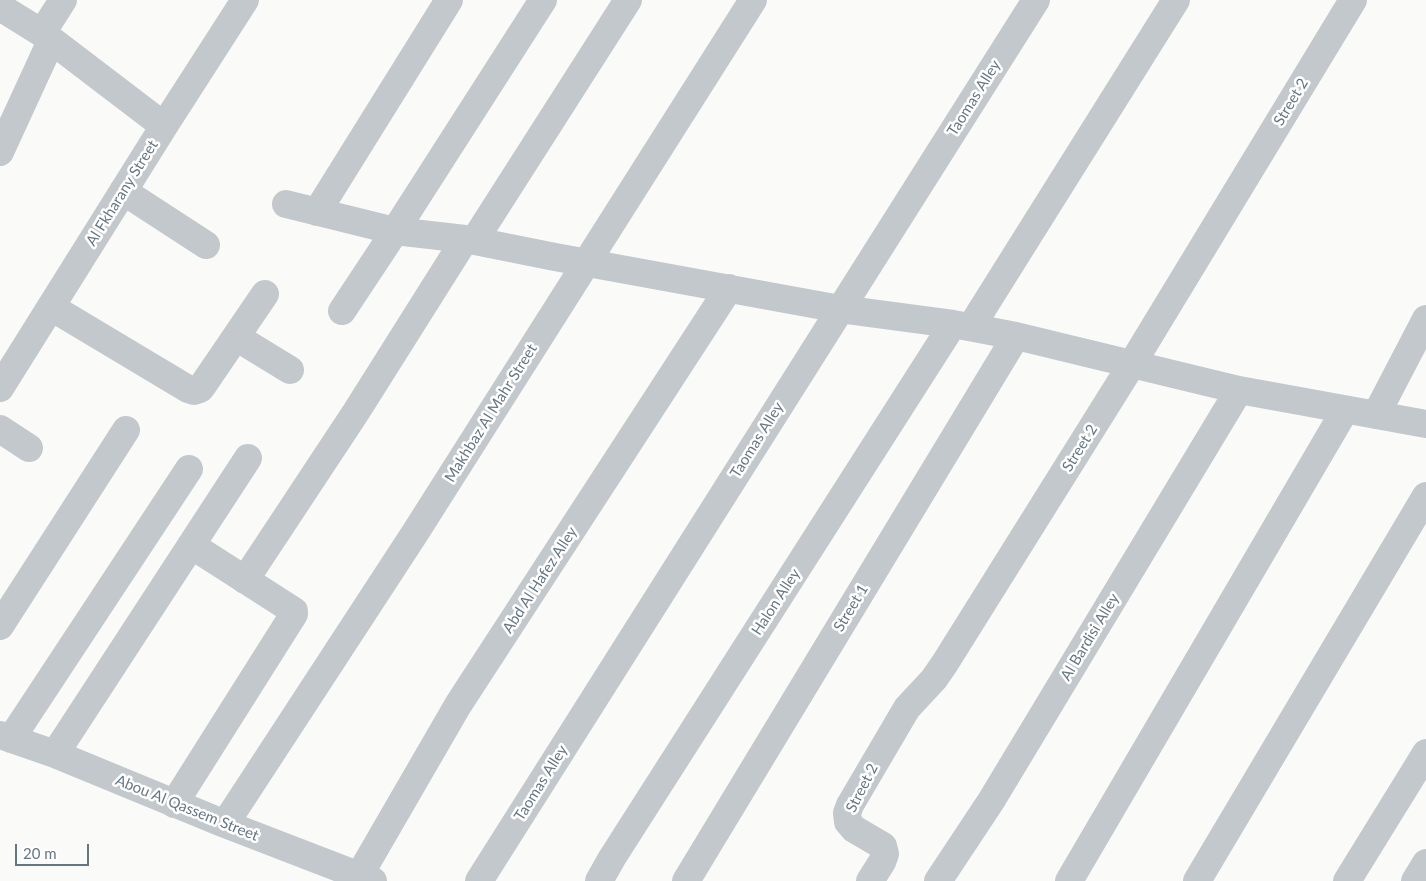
<!DOCTYPE html>
<style>
body{margin:0}
#map{position:relative;width:1426px;height:881px;overflow:hidden;background:#fafaf8;font-family:Lato,sans-serif}
canvas{display:block}
.scale{position:absolute;left:15px;top:844px;width:74px;height:22px;box-sizing:border-box;border:2px solid #657683;border-top:0;padding-left:6px;font-size:15px;line-height:18px;white-space:nowrap;color:#657683;-webkit-text-stroke:4px #fff;paint-order:stroke}
</style>
<div id="map">
<canvas width="1426" height="881"></canvas>
<div class="scale">20 m</div>
</div>
<script>
const g = document.querySelector('canvas').getContext('2d');
g.lineJoin = 'round';
const toPath = rows => new Path2D(rows.map(r => 'M' + r).join(''));
function stroke(path, color, width, dash) { g.strokeStyle = color; g.lineWidth = width; g.lineCap = dash ? 'butt' : 'round'; g.setLineDash(dash || []); g.stroke(path); }
function label(font, color, halo, rows, align = 'center') {
  g.font = font + ' Lato,sans-serif'; g.lineWidth = 5; g.setLineDash([]); g.textBaseline = 'middle'; g.strokeStyle = halo; g.fillStyle = color; for (const [text, x, y, turn = 0] of rows) {
    g.save(); g.translate(x, y); g.rotate((+turn || 0) * Math.PI / 180); g.textAlign = isNaN(turn) ? turn : align; if (halo) g.strokeText(text, 0, 0); g.fillText(text, 0, 0); g.restore();
  }
}
stroke(toPath([
 [0,7,42,33,164,126],
 [42,33,63,0],
 [0,152,51,41],
 [123,191,206,245],
 [286,204,395,231,465,239,555,257,840,309,953,324,1016,336,1239,390,1426,424],
 [317,212,449,0],
 [474,241,628,0],
 [51,307,188,389,194,391,200,389,203,385,265,294],
 [342,311,395,231,543,0],
 [971,327,1176,0],
 [236,337,290,370],
 [0,388,164,126,245,0],
 [1376,415,1426,319],
 [0,429,29,448],
 [245,580,356,412,465,239],
 [0,626,126,430],
 [0,735,55,754,225,824,373,881],
 [11,739,189,469],
 [55,754,248,458],
 [174,804,294,614,294,611,191,545],
 [225,824,415,533,753,0],
 [359,876,458,705,729,288],
 [479,881,1036,0],
 [599,881,612,858,953,324],
 [686,881,1016,336],
 [870,881,882,862,885,854,883,846,854,829,848,822,847,813,850,805,907,708,934,679,945,663,1132,364,1353,0],
 [938,881,991,801,1239,390],
 [1069,881,1345,410],
 [1197,881,1426,496],
 [1347,881,1426,753],
 [1415,881,1426,863]
]), '#c3c8cc', 28);
label('15px', '#657683', '#fff', [
 ["Taomas Alley",974,98,-58],
 ["Street 2",1291,102,-59],
 ["Al Fkharany Street",122,193,-58],
 ["Makhbaz Al Mahr Street",491,413,-58],
 ["Taomas Alley",757,440,-58],
 ["Street 2",1080,448,-58],
 ["Abd Al Hafez Alley",540,580,-57],
 ["Halon Alley",776,602,-57],
 ["Street 1",851,608,-59],
 ["Al Bardisi Alley",1090,637,-59],
 ["Taomas Alley",541,783,-58],
 ["Street 2",862,788,-63],
 ["Abou Al Qassem Street",187,808,22]
]);
</script>
